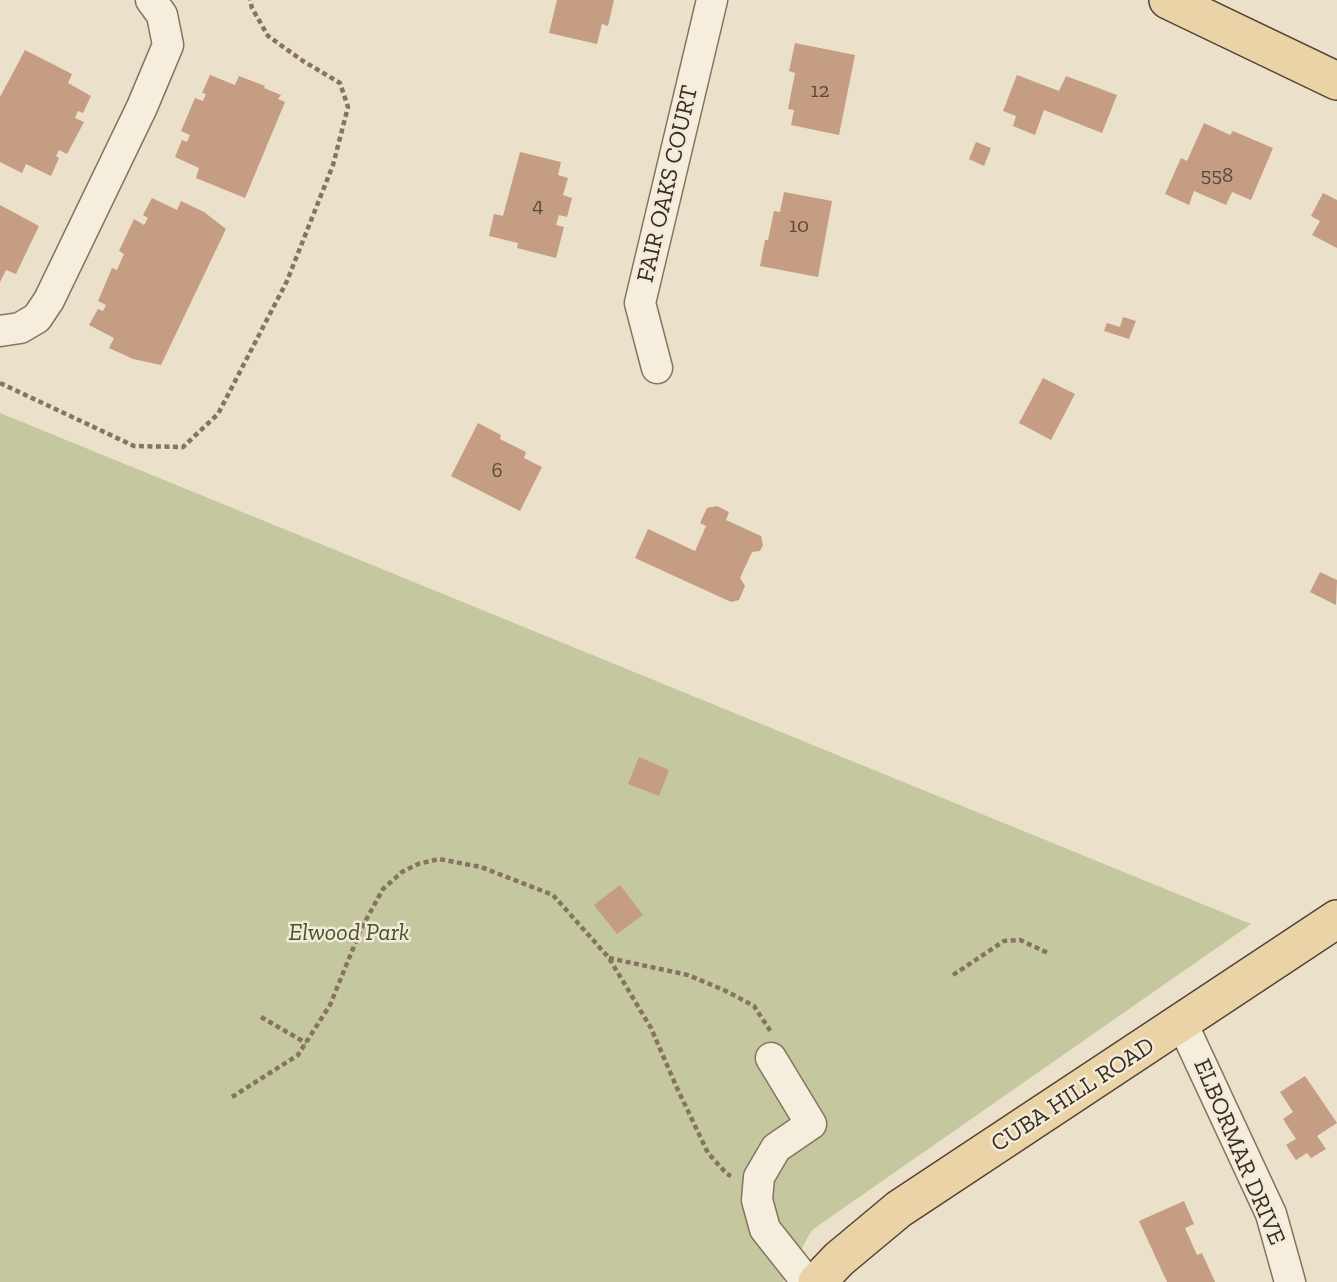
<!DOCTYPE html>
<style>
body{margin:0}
canvas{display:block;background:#ebe0ca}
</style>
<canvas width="1337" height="1282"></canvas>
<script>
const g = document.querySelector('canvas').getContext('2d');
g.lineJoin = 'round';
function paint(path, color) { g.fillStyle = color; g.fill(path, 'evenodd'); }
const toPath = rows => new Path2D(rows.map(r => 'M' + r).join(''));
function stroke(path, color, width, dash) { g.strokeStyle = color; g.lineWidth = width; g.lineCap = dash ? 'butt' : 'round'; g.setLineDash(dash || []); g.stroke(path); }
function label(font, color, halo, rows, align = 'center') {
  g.font = font + ' "Zilla Slab",serif'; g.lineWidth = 5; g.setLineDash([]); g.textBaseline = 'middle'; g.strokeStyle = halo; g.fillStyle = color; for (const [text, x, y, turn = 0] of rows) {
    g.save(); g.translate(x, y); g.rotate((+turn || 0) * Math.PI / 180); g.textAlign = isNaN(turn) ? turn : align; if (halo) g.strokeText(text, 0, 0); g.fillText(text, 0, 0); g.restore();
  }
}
paint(toPath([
 [0,413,1251,924,812,1230,783,1282,0,1282]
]), '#c5c89e');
paint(toPath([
 [557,0,614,0,608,26,602,24,597,44,549,33],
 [795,43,855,55,839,135,791,125,794,110,788,109,795,73,789,71],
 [25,50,72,74,68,83,91,96,83,113,78,111,75,118,84,122,67,154,59,150,56,156,59,158,51,176,26,164,22,173,0,162,0,97],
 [210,75,235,85,239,76,265,86,264,88,281,95,278,99,285,102,245,198,196,178,199,168,175,157,182,140,187,142,190,135,181,131,195,98,203,101,206,94,202,93],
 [1017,75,1059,91,1066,76,1117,95,1102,133,1044,110,1035,135,1013,126,1016,116,1003,111],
 [1204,123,1230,135,1233,131,1273,148,1251,200,1232,192,1226,205,1194,191,1189,205,1165,194,1181,158,1187,161],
 [976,142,991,148,984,166,969,159],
 [520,152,561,162,558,175,568,178,563,195,572,198,567,217,559,215,556,225,564,227,556,258,517,248,518,243,489,236,494,214,503,216],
 [784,192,832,201,818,277,760,266,765,240,768,240,774,211,780,212],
 [1323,193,1337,200,1337,248,1312,235,1320,221,1311,216],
 [152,198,177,210,181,201,204,212,226,229,161,365,133,359,109,348,114,338,89,325,98,309,103,311,106,305,98,301,112,268,117,270,124,254,119,251,134,219,144,225,148,218,143,215],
 [0,205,39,226,16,274,6,270,0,282],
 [1123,317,1136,321,1129,339,1104,331,1107,323,1120,327],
 [1043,378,1075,394,1051,440,1019,423],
 [478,423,501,435,500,439,526,452,524,458,542,467,520,511,451,476],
 [717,506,729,512,726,520,761,536,763,545,760,551,752,552,740,578,745,586,739,600,731,602,635,558,648,529,695,551,706,526,700,523,707,508],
 [1320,572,1337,580,1336,605,1310,592],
 [639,757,669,770,659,796,628,784],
 [620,885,643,915,617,934,594,905],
 [1305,1076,1337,1123,1317,1136,1326,1149,1311,1158,1307,1153,1296,1160,1286,1145,1296,1139,1283,1119,1293,1112,1280,1092],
 [1184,1201,1194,1224,1185,1228,1197,1255,1202,1253,1215,1282,1167,1282,1139,1221]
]), '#c59d83');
const minor = toPath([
 [0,331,20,328,37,318,49,300,142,107,168,45,162,15,151,0],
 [657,368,640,303,712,0],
 [1182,1023,1271,1214,1290,1282],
 [771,1058,811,1124,776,1148,759,1177,757,1200,765,1229,807,1282]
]);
const major = toPath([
 [1168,0,1337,81],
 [817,1282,839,1259,899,1209,1337,919]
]);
stroke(minor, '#867360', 33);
stroke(major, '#544233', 40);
stroke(toPath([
 [0,383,134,446,183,447,218,414,287,281,333,165,348,107,340,83,303,61,268,36,252,8,250,0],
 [609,958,688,975,726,991,754,1006,771,1032],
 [953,975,1004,941,1020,940,1048,953],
 [261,1017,306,1043],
 [232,1097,298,1055,330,1005,361,929,383,889,402,872,418,864,439,859,481,867,553,895,609,958,651,1028,677,1088,708,1153,727,1174,731,1176]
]), '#867360', 4.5, [5, 3.5]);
stroke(minor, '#f6eedd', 30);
stroke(major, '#ead3a6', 37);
label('21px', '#5b483a', null, [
 ["12",820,91],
 ["558",1217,176],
 ["4",538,206],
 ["10",799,226],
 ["6",497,471]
]);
label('24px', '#382c22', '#f3ebd9', [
 ["FAIR OAKS COURT",668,184,-77],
 ["CUBA HILL ROAD",1073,1095,-33],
 ["ELBORMAR DRIVE",1239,1152,67]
]);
label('italic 24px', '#49522a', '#f3ebd9', [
 ["Elwood Park",349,933]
]);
</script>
